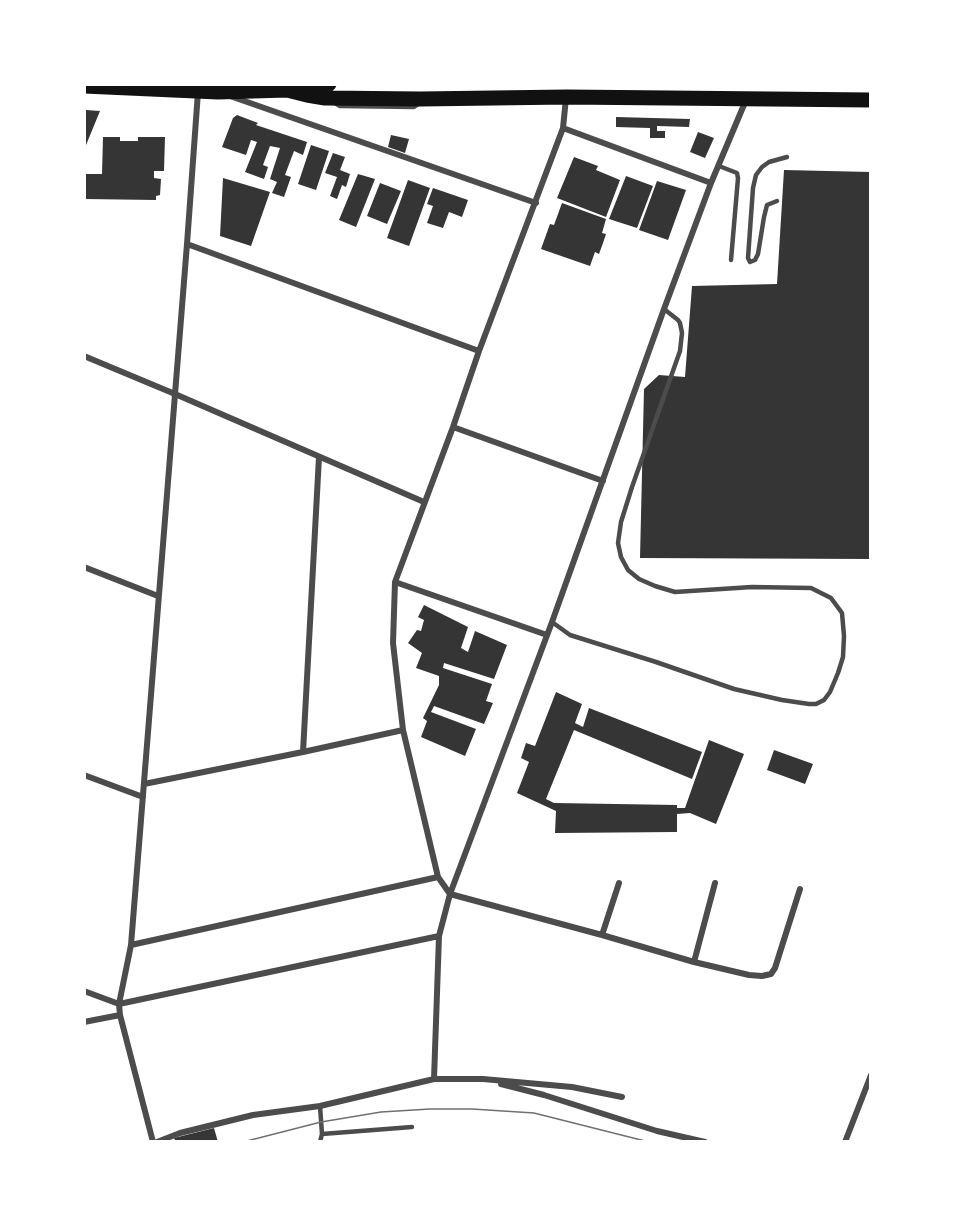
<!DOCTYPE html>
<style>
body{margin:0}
#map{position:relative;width:955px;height:1226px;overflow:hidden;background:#fff;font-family:"Fira Sans",sans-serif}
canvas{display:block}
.frame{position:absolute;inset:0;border:86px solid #fff;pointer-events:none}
</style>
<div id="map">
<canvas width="955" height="1226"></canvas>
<div class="frame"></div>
</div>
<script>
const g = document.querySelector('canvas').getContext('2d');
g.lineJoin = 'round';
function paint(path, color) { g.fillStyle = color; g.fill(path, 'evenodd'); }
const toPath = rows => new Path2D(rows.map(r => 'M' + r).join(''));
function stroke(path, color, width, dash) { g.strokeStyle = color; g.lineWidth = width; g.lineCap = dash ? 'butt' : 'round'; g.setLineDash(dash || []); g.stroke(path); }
paint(toPath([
 [86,110,100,111,84,150,84,114],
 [237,115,258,123,256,125,307,142,303,155,294,151,285,175,291,177,284,197,272,193,277,182,270,179,280,148,270,146,263,165,268,167,264,179,245,172,257,142,251,140,246,155,222,147,233,118],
 [616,117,690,119,689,127,657,126,657,131,665,131,665,138,650,138,650,128,616,127],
 [698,132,714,138,705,158,690,152],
 [391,135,409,139,405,153,388,147],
 [103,137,120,137,120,141,138,141,138,137,165,137,164,171,154,171,154,178,161,179,160,195,156,196,156,200,84,199,84,174,102,174],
 [311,145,329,151,316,190,298,184],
 [333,153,345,157,340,170,350,174,346,187,342,185,337,199,330,196,337,177,325,173],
 [574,157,598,166,596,170,620,180,606,217,557,198],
 [784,170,871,172,871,559,640,558,644,389,659,375,685,377,692,286,777,284],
 [358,174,375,179,356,227,339,220],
 [626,176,653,186,637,228,609,219],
 [223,178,270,192,251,246,220,236],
 [408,180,430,188,409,246,387,238],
 [657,181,686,190,668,240,639,230],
 [380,183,401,191,387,224,367,216],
 [433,188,468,200,462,217,449,212,443,228,427,223,433,206,427,204],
 [562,203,606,219,602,233,606,234,603,243,599,254,595,252,590,266,541,249,550,224,554,225],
 [424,605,468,627,461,648,468,652,475,631,507,645,494,679,444,663,443,668,492,684,486,701,493,703,484,724,434,706,431,712,476,729,465,756,421,737,427,721,423,718,439,685,439,676,416,668,422,653,408,643,417,630,421,631,424,620,418,617],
 [556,692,582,704,575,723,583,727,589,708,702,752,692,779,574,730,546,799,554,803,677,805,677,808,685,808,709,740,744,754,716,824,690,813,677,814,677,832,555,833,556,811,517,793,529,762,521,758,526,743,535,746],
 [774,750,813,764,805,784,767,770],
 [214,1128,218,1142,176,1142,174,1138]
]), '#353535');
stroke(toPath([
 [335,103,340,106,414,107,418,104],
 [719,166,737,173,738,178,731,260],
 [777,201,767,205,764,217,758,254,755,260,750,262,748,258,753,188,756,175,762,167,769,162,787,157],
 [552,622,570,635,656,662,734,689,782,700,809,704,816,704,824,700,830,692,838,673,843,657,844,636,842,613,831,598,811,588,752,587,675,592,655,586,639,579,628,570,621,557,618,543,621,522,632,487,680,351,682,333,680,323,678,320,664,309],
 [322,1134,412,1127],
 [320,1142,322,1134,320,1106]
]), '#4c4c4c', 4.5);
stroke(toPath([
 [230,96,536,203],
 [563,128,711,183],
 [187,244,479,351],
 [84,356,175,394,424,502],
 [453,427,603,481],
 [84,567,158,596],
 [395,582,547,635],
 [303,752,319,457],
 [84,775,143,797],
 [144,784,303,752,403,730],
 [450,894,438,877,403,730,393,643,395,582,453,427,479,351,563,128,566,98],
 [450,894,602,935,694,962,749,975,762,976,771,974,775,968,800,889],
 [602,935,619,883],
 [131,945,438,877],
 [694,962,715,883],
 [84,991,119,1004,439,936],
 [84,1022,120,1015],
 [434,1079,439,936,450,894,552,622,664,309,711,183,746,100],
 [501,1084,544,1095,657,1131,705,1142],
 [153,1142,120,1015,119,1004,131,945,187,244,198,92],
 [157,1142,180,1133,253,1115,320,1106,434,1079,483,1079,572,1087,622,1097],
 [845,1142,871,1075]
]), '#4c4c4c', 6);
stroke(toPath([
 [84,86,218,92,287,90,307,95,325,98,420,99,567,97,871,100],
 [293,89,329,84]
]), '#111', 15);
stroke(toPath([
 [243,1142,321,1122,381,1112,430,1109,472,1109,534,1113,649,1142]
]), '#707070', 1.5);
</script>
